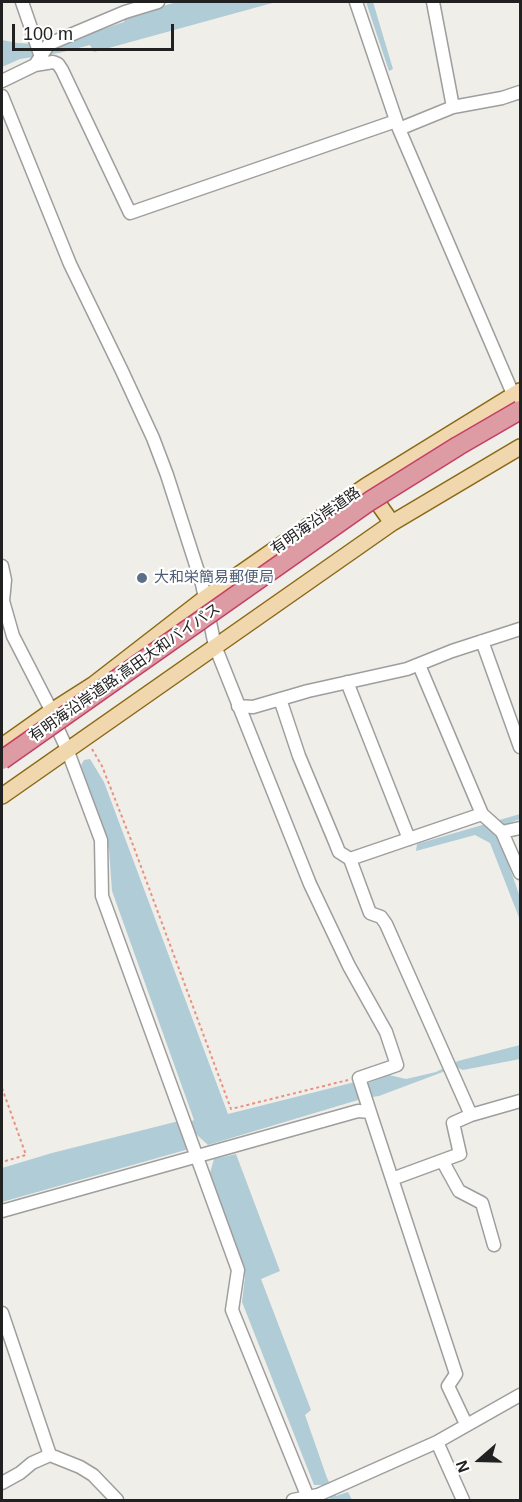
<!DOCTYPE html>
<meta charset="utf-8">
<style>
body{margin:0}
#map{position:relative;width:522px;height:1502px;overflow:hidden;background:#f0eee8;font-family:Helvetica,sans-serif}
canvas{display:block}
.frame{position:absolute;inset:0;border:3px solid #212121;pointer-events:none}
.north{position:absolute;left:450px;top:1430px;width:60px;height:60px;-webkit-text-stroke:4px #fff;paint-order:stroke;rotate:250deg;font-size:16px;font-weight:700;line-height:24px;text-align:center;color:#212121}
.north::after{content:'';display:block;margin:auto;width:21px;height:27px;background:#212121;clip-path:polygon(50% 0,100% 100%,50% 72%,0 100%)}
.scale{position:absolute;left:12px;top:24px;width:162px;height:27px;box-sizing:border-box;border:3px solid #212121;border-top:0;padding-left:8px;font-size:18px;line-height:21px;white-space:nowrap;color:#212121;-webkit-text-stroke:4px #fff;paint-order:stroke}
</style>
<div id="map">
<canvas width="522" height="1502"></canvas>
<div class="frame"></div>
<div class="north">N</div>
<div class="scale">100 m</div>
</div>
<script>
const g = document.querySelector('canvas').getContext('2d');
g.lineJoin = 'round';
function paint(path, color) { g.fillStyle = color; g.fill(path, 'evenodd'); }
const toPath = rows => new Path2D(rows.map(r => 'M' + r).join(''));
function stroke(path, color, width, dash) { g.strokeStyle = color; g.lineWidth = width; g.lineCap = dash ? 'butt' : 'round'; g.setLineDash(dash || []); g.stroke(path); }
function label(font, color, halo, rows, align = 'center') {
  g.font = font + ' Helvetica,"Noto Sans JP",sans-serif'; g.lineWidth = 4.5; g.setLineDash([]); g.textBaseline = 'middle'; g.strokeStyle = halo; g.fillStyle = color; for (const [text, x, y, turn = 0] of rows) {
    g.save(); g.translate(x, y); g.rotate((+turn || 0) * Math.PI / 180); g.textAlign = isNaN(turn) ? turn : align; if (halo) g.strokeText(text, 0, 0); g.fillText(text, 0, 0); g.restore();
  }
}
paint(toPath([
 [177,2,276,2,94,52,90,45,59,53,20,59,2,67,2,40,18,43,55,45,124,22,126,17],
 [366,2,373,2,393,69,389,71],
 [90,759,104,782,228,1114,355,1082,358,1087,389,1075,406,1079,436,1072,458,1061,520,1045,520,1059,463,1070,456,1067,379,1096,372,1097,369,1087,358,1091,358,1100,208,1145,196,1134,189,1137,189,1149,2,1202,2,1168,52,1153,179,1121,182,1126,194,1120,112,891,109,849,81,765,84,760],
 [520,814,520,819,493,829,502,846,520,897,520,920,490,843,475,835,416,851,417,844],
 [236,1154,280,1271,261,1279,311,1410,305,1415,327,1478,336,1496,348,1492,352,1500,327,1500,330,1499,322,1485,314,1485,242,1302,245,1277,210,1173,214,1159]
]), '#afccd7');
const minor = toPath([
 [22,2,41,57],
 [356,2,399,129,516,401],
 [433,2,453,107],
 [35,65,49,44,125,12,158,2],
 [2,81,35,65,53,62,58,64,62,70,130,213,396,121],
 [2,96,70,264,122,371,153,438,167,475,202,584,215,646,310,884,349,966,386,1032,397,1065,359,1078,370,1112],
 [399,129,453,107,502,98,520,92],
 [2,566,5,580,3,601,13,636,49,706,50,712,67,749,101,840,102,896,238,1270,232,1310,309,1500],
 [482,641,520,747],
 [419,665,482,814,502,832,520,873],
 [347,682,409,839],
 [280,699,299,756,335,842,339,852,350,859],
 [238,706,253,707,308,691,407,669,452,651,520,629],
 [502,832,520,828],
 [471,1115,386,924,381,917,370,913,350,859,482,814],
 [443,1162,459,1191,482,1203,494,1245],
 [392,1179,460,1154,453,1123,471,1115,520,1101],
 [2,1211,358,1111,370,1112,456,1374,448,1386,466,1424],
 [2,1313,50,1455],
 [437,1442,463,1500],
 [2,1483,20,1473,32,1463,50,1455,80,1467,93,1475,117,1500],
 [293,1500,318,1495,437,1442,520,1395]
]);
const major = toPath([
 [368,489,392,523],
 [2,746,50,712,94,684,205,598,366,486,520,391],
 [2,796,392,523,520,447]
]);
stroke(minor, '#9e9e9e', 15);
stroke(major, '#8a6914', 18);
stroke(toPath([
 [92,749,102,766,133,845,231,1109,348,1080],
 [2,1088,26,1155,2,1162]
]), '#e99181', 2, [3, 3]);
stroke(minor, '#fff', 12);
stroke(major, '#f1d7ad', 15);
const highwayBridge = toPath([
 [2,760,370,501,458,446,520,410]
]);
stroke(highwayBridge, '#c53e65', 21, []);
stroke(highwayBridge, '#dd9ba3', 18);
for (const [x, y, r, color] of [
 [142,578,6,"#5c6f8a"]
]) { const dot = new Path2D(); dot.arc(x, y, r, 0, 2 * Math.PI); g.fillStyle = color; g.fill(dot); stroke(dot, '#fff', 2); }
label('15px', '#212121', '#fff', [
 ["有明海沿岸道路",316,521,-35],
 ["有明海沿岸道路;高田大和バイパス",125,673,-35]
]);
label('15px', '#4e5e75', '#fff', [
 ["大和栄簡易郵便局",154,578]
], 'left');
</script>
